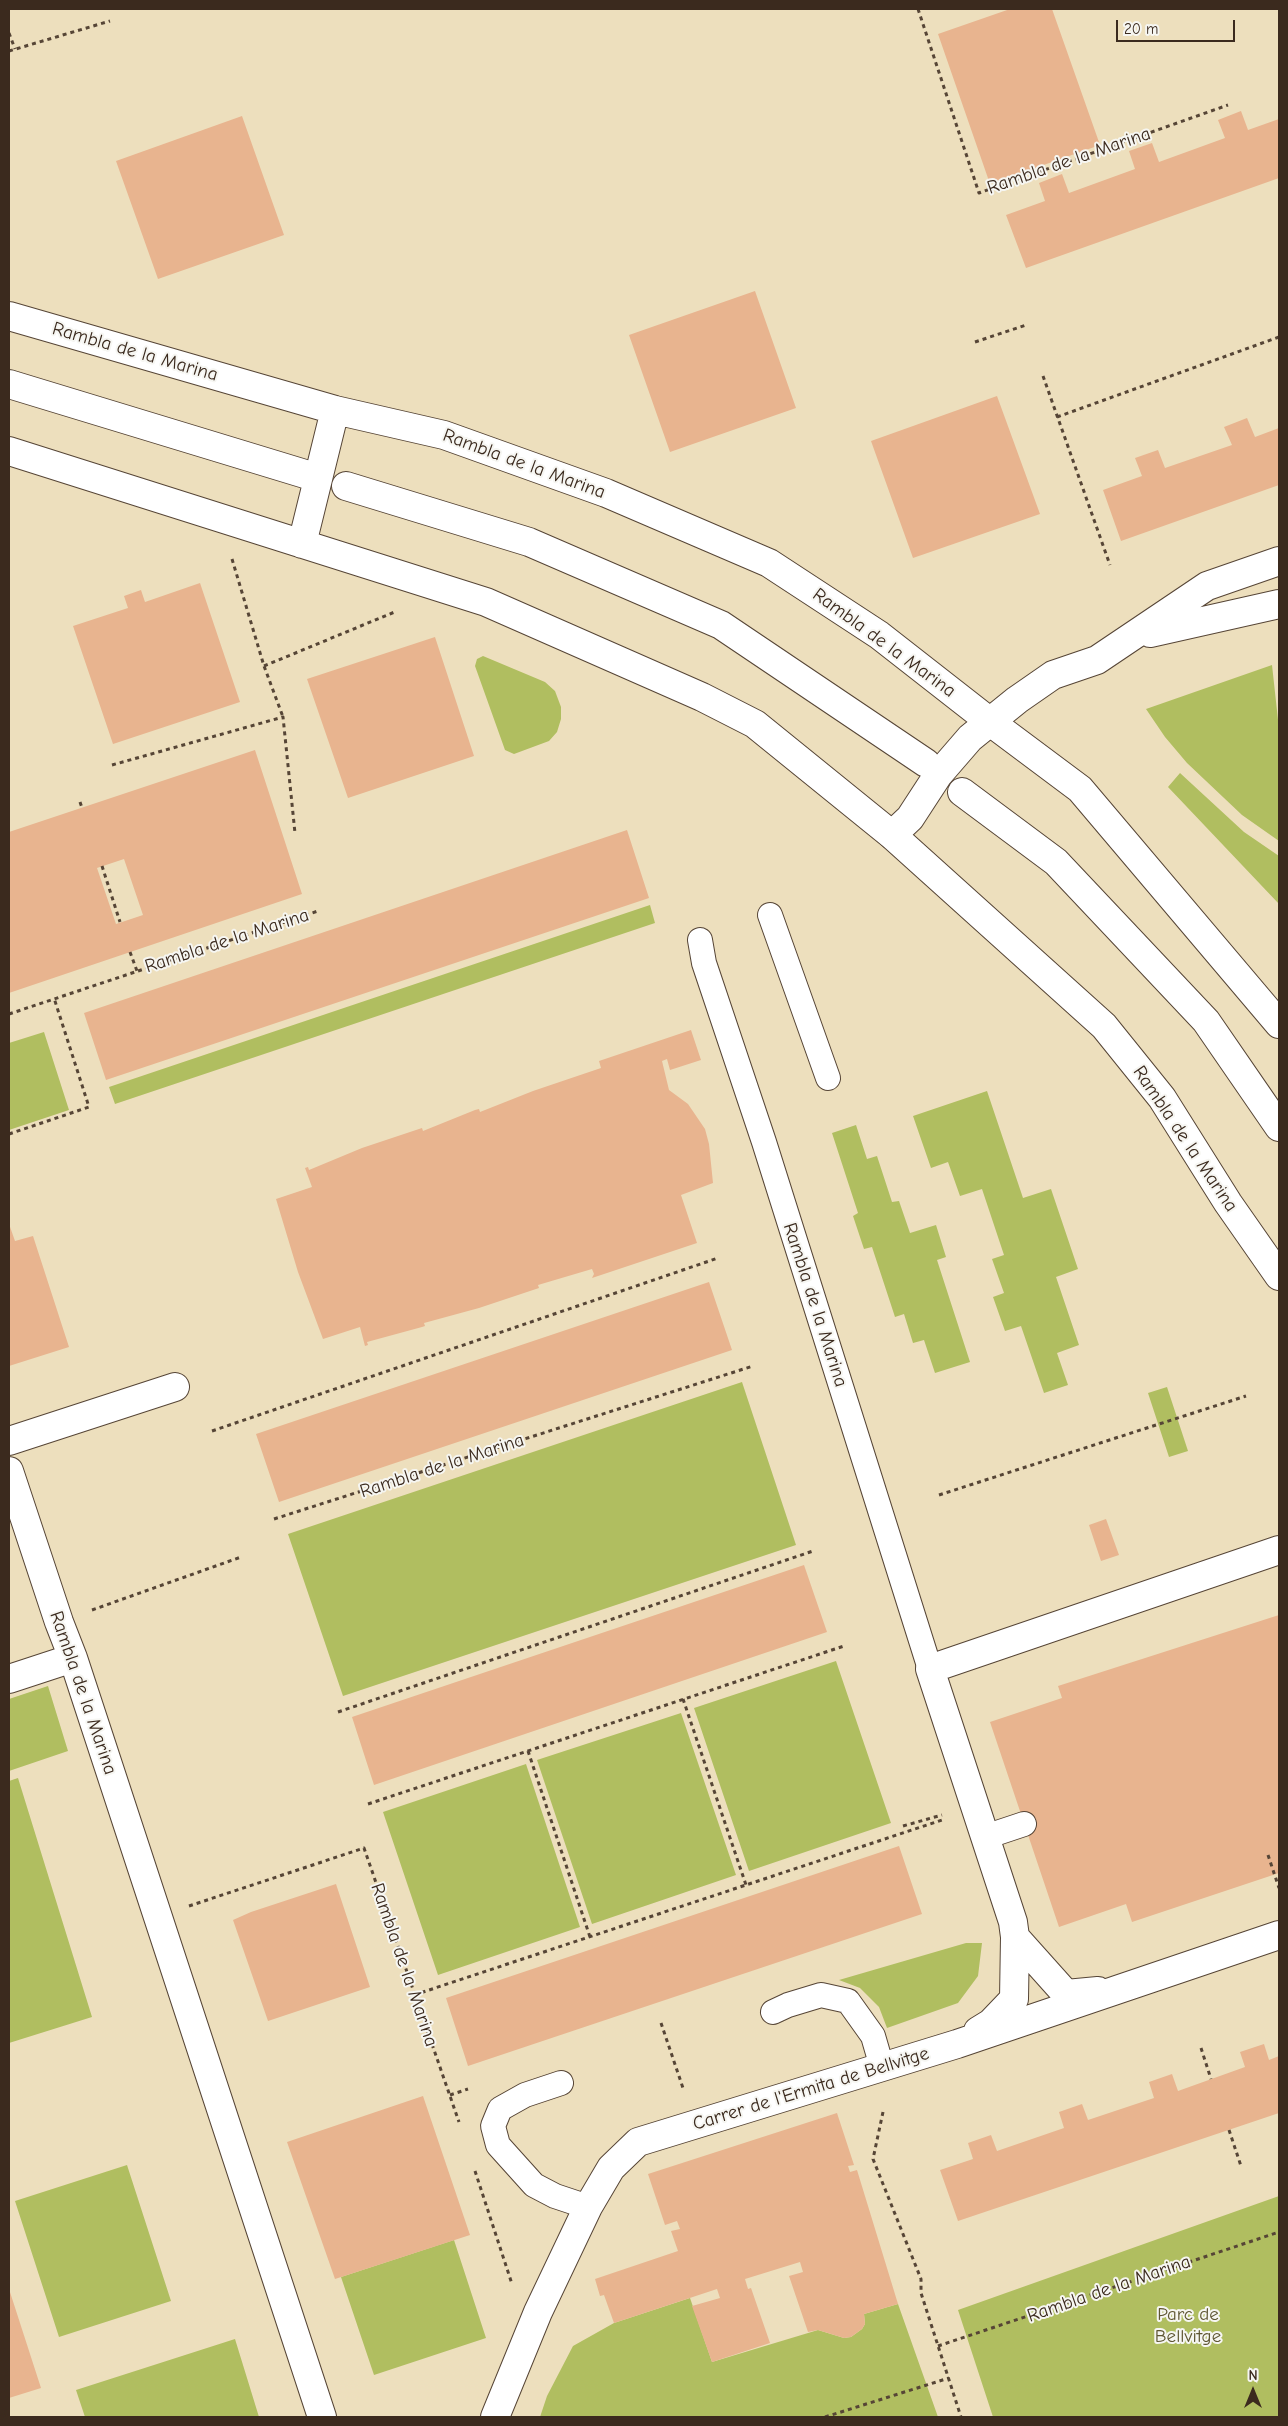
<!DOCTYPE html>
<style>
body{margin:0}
#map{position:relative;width:1288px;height:2426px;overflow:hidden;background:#eddfbd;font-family:"Comic Neue",sans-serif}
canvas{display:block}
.frame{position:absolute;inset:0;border:10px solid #3b2a1e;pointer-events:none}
.north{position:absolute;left:1228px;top:2366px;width:50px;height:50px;-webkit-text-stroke:4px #f6f6f2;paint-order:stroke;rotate:0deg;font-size:14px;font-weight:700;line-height:20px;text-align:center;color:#3b2a1e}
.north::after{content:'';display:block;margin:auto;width:18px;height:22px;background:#3b2a1e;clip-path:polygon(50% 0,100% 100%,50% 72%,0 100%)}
.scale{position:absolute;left:1116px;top:20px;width:119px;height:22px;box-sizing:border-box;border:2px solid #3b2a1e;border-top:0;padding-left:6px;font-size:15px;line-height:18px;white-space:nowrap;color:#3b2a1e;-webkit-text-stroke:4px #f6f6f2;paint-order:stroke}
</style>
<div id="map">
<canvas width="1288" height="2426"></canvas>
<div class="frame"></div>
<div class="north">N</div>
<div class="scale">20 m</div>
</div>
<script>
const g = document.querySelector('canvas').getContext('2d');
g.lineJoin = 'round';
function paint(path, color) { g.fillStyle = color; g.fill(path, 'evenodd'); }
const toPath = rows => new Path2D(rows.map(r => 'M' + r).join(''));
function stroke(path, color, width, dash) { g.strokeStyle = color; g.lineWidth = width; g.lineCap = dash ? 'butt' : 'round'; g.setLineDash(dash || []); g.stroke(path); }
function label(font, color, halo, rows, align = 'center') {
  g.font = font + ' "Comic Neue",sans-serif'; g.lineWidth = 4; g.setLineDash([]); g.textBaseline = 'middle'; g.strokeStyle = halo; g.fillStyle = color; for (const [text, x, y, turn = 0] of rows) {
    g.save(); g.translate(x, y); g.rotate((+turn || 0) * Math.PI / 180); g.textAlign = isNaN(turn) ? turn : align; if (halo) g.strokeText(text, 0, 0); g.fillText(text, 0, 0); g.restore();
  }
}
paint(toPath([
 [483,656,545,682,555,691,561,707,561,719,557,732,549,741,514,754,505,750,475,666,477,659],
 [1272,665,1279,729,1279,841,1242,815,1187,763,1165,737,1146,709],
 [1180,773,1244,832,1279,856,1279,904,1168,787],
 [650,905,655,923,115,1104,109,1087],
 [44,1032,69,1110,9,1130,9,1043],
 [987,1091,1023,1198,1051,1189,1078,1269,1056,1277,1079,1345,1057,1353,1068,1385,1044,1393,1021,1326,1005,1331,993,1297,1004,1293,992,1259,1004,1255,982,1189,960,1196,948,1162,931,1168,913,1116],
 [856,1125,867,1159,877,1156,892,1202,899,1201,910,1233,936,1225,946,1257,937,1260,970,1362,935,1373,924,1340,913,1343,904,1314,895,1317,872,1247,864,1249,853,1216,858,1213,832,1133],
 [742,1382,796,1545,343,1696,288,1534],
 [1167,1387,1188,1451,1169,1457,1148,1393],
 [836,1661,891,1823,749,1871,694,1708],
 [48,1686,68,1751,9,1771,9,1699],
 [681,1713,736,1875,592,1924,537,1760],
 [526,1764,580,1927,438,1975,383,1812],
 [18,1778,92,2017,9,2043,9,1781],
 [966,1943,982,1943,978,1976,958,2003,887,2028,879,2007,860,1988,839,1980],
 [127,2165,171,2301,59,2337,15,2201],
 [1279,2196,1279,2417,993,2417,958,2310],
 [454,2240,486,2338,374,2375,341,2277],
 [690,2298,712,2362,818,2330,844,2338,851,2337,862,2329,865,2324,864,2314,898,2304,938,2417,540,2417,547,2396,573,2346,614,2323],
 [235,2339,259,2417,85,2417,76,2390]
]), '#b0be60');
paint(toPath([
 [1010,9,1052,9,1100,145,990,184,938,34],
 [1241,111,1248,130,1279,119,1279,178,1026,268,1006,215,1045,201,1039,183,1062,174,1069,193,1135,169,1129,151,1152,143,1159,162,1225,138,1218,120],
 [242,116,284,235,158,279,116,161],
 [755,291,796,408,670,452,629,335],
 [997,396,1040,514,913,558,871,441],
 [1247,418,1255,437,1279,428,1279,485,1121,541,1103,490,1142,476,1135,458,1158,450,1165,468,1232,445,1224,427],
 [200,583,240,702,113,744,73,626,128,608,124,596,141,590,145,602],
 [435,637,474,756,348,798,307,679],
 [255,750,302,894,9,993,9,832],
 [124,859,143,915,116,924,97,868],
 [627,830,649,898,106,1080,84,1013],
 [691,1030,701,1060,670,1070,667,1059,662,1061,669,1090,688,1104,705,1129,709,1144,713,1183,681,1195,697,1243,592,1278,594,1274,592,1269,538,1285,539,1288,479,1308,424,1323,425,1326,422,1327,367,1342,368,1345,365,1346,360,1327,323,1339,298,1272,276,1199,312,1187,305,1168,308,1167,309,1170,362,1148,422,1128,423,1131,475,1110,479,1109,480,1112,533,1091,601,1068,599,1061],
 [9,1224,15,1241,33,1236,69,1347,9,1366],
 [709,1282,732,1350,279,1502,256,1434],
 [1106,1519,1119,1555,1101,1561,1089,1525],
 [804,1565,827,1632,374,1785,352,1717],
 [1279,1615,1279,1873,1132,1922,1126,1904,1059,1927,990,1722,1062,1698,1058,1686],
 [899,1846,922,1914,468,2066,446,1998],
 [336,1884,370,1987,268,2021,233,1920,251,1912],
 [1264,2044,1269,2060,1279,2056,1279,2113,958,2221,940,2170,973,2159,968,2143,991,2135,997,2151,1064,2128,1059,2112,1082,2104,1088,2120,1154,2098,1149,2082,1172,2074,1178,2091,1245,2067,1240,2052],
 [423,2096,470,2235,335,2279,287,2142],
 [837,2113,854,2165,848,2166,850,2172,857,2170,898,2304,864,2314,865,2324,862,2329,851,2337,844,2338,818,2330,808,2332,789,2276,803,2272,800,2262,745,2279,748,2289,751,2288,770,2343,712,2362,692,2306,720,2298,717,2289,614,2323,604,2295,600,2296,595,2279,678,2251,671,2231,680,2229,677,2221,665,2225,648,2174],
 [9,2289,41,2388,9,2398]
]), '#e8b48f');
const service = toPath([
 [770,915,828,1078],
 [700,940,704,963,764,1142,930,1669],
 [985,1837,1024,1824],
 [773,2012,788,2005,821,1995,848,2001,873,2036,882,2067],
 [561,2083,525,2095,500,2109,493,2126,498,2145,534,2185,555,2196,588,2207]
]);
const pedestrian = toPath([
 [9,384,305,474],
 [346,486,529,542,721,625,926,763],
 [962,792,1056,862,1206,1021,1279,1127],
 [9,1441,175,1387],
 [9,1471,59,1622,73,1658,322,2417],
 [9,1679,73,1658]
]);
const minor = toPath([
 [1150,633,1279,604],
 [892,835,910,818,938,775,970,738,1017,700,1053,675,1097,660,1207,586,1279,561],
 [1015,1937,1066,1994,1098,1991],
 [978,2031,991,2023,1014,1999,1015,1937,1013,1922,930,1669,1279,1550],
 [495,2417,538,2312,588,2207,611,2168,638,2142,957,2044,1279,1935]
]);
const tertiary = toPath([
 [9,316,335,410,444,435,606,493,769,563,879,635,989,721,1080,789,1279,1024],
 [9,451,486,602,702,697,755,724,892,835,1104,1026,1162,1098,1228,1203,1279,1276],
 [302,544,335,410]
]);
stroke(service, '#564536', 26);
stroke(pedestrian, '#564536', 30);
stroke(minor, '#564536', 30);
stroke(tertiary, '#564536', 30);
stroke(toPath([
 [918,9,979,193,1228,105],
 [9,33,15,49],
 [9,51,110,21],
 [975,342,1026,325],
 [1043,376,1110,565],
 [1057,417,1279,337],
 [232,559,264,666,283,717],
 [264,666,397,611],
 [112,765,283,717,295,833],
 [80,802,82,808],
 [102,866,120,922],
 [130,952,137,971],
 [9,1014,318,911],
 [9,1134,89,1107,54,998],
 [212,1431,718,1258],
 [939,1495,1246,1396],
 [274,1519,753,1366],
 [92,1610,241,1557],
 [683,1699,746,1885],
 [338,1712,813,1551],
 [528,1751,590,1937],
 [368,1804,844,1646],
 [903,1826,942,1815],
 [1268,1855,1279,1888],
 [189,1906,364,1848,459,2122],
 [414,1995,942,1820],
 [661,2023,684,2091],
 [1201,2048,1211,2079],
 [450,2095,468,2089],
 [883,2112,873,2159,921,2279,921,2293,961,2417],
 [1229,2130,1241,2166],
 [475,2171,512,2284],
 [938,2346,1279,2232],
 [825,2417,949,2378]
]), '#564536', 3, [4, 4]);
stroke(service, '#fff', 24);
stroke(pedestrian, '#fff', 28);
stroke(minor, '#fff', 28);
stroke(tertiary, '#fff', 28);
label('19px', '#3b2a1e', '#f6f6f2', [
 ["Rambla de la Marina",1069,161,-19],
 ["Rambla de la Marina",135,352,16],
 ["Rambla de la Marina",524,464,20],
 ["Rambla de la Marina",884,643,36],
 ["Rambla de la Marina",227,941,-18],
 ["Rambla de la Marina",1185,1139,56],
 ["Rambla de la Marina",815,1305,72],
 ["Rambla de la Marina",442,1466,-18],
 ["Rambla de la Marina",83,1693,71],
 ["Rambla de la Marina",404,1965,71],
 ["Carrer de l'Ermita de Bellvitge",811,2089,-17],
 ["Rambla de la Marina",1109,2289,-19]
]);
label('19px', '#5e5632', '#f6f6f2', [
 ["Parc de",1188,2315],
 ["Bellvitge",1188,2337]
]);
</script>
